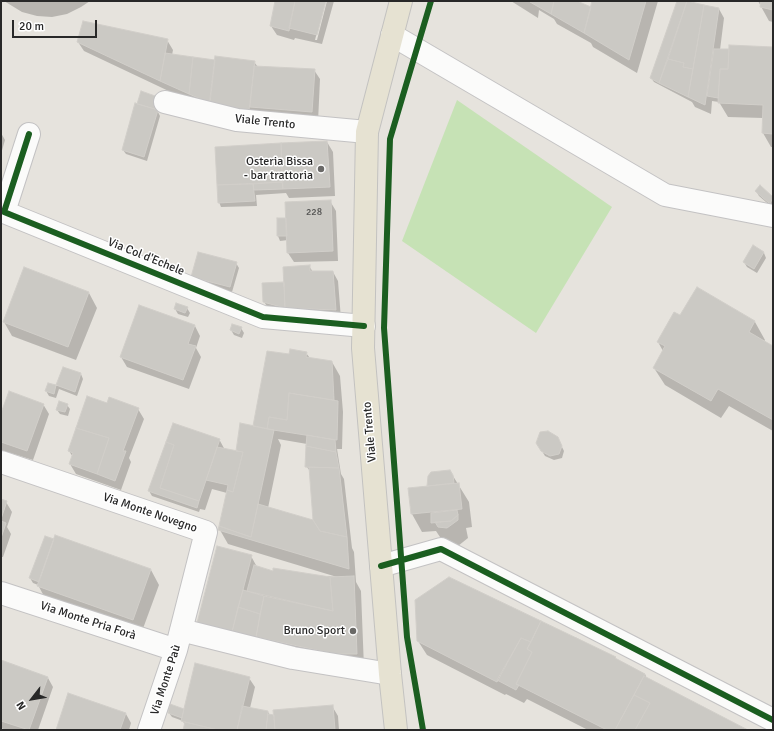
<!DOCTYPE html>
<meta charset="utf-8">
<style>
body{margin:0}
#map{position:relative;width:774px;height:731px;overflow:hidden;background:#e6e3dd;font-family:Signika,sans-serif}
canvas{display:block}
.frame{position:absolute;inset:0;border:2px solid #282828;pointer-events:none}
.north{position:absolute;left:12px;top:679px;width:40px;height:40px;-webkit-text-stroke:3px #fff;paint-order:stroke;rotate:239deg;font-size:11px;font-weight:700;line-height:16px;text-align:center;color:#282828}
.north::after{content:'';display:block;margin:auto;width:14px;height:18px;background:#282828;clip-path:polygon(50% 0,100% 100%,50% 72%,0 100%)}
.scale{position:absolute;left:12px;top:20px;width:85px;height:18px;box-sizing:border-box;border:2px solid #282828;border-top:0;padding-left:5px;font-size:12px;line-height:14px;white-space:nowrap;color:#282828;-webkit-text-stroke:3px #fff;paint-order:stroke}
</style>
<div id="map">
<canvas width="774" height="731"></canvas>
<div class="frame"></div>
<div class="north">N</div>
<div class="scale">20 m</div>
</div>
<script>
const g = document.querySelector('canvas').getContext('2d');
g.lineJoin = 'round';
function paint(path, color) { g.fillStyle = color; g.fill(path, 'evenodd'); }
const toPath = rows => new Path2D(rows.map(r => 'M' + r).join(''));
function stroke(path, color, width, dash) { g.strokeStyle = color; g.lineWidth = width; g.lineCap = dash ? 'butt' : 'round'; g.setLineDash(dash || []); g.stroke(path); }
function label(font, color, halo, rows, align = 'center') {
  g.font = font + ' Signika,sans-serif'; g.lineWidth = 3; g.setLineDash([]); g.textBaseline = 'middle'; g.strokeStyle = halo; g.fillStyle = color; for (const [text, x, y, turn = 0] of rows) {
    g.save(); g.translate(x, y); g.rotate((+turn || 0) * Math.PI / 180); g.textAlign = isNaN(turn) ? turn : align; if (halo) g.strokeText(text, 0, 0); g.fillText(text, 0, 0); g.restore();
  }
}
paint(toPath([
 [457,100,612,207,536,333,402,241]
]), '#c6e2b5');
paint(toPath([
 [4,1,90,1,81,7,67,14,52,17,37,16,22,12],
 [277,1,325,1,315,40,317,40,327,1,334,1,322,44,295,38,294,40,277,35,271,26],
 [511,1,575,1,592,8,593,1,658,1,637,73,593,47,591,43,557,24,554,19,539,10,538,18],
 [679,1,719,9,724,18,720,50,773,48,773,147,771,147,763,133,763,118,728,117,719,102,712,101,711,114,695,107,692,102,654,82,651,78],
 [758,1,773,1,773,22,769,21],
 [167,40,173,50,172,55,216,61,254,62,258,67,314,70,320,79,318,122,194,103,84,51,78,42],
 [141,92,160,102,158,112,160,116,147,161,126,154,123,150],
 [1,133,5,140,1,154],
 [327,142,333,152,335,196,289,198,286,193,256,195,257,206,221,207,219,202,216,148],
 [760,187,773,198,773,208,759,196,756,191],
 [330,201,336,211,338,261,294,262,288,253,288,240,280,241,278,236,278,219,285,219],
 [753,247,764,253,766,258,757,273,747,267,744,262],
 [236,263,239,268,232,292,195,282,192,277],
 [309,266,313,272,333,272,338,281,341,319,267,306,264,302],
 [24,269,89,293,97,308,76,360,12,336,4,322],
 [187,308,190,313,188,317,178,314,175,309],
 [681,317,755,322,765,340,764,342,773,347,773,431,729,406,721,418,665,385,654,368,663,351,658,342],
 [195,326,200,336,196,348,201,357,189,389,127,367,121,357],
 [241,328,244,333,242,338,234,335,231,330],
 [306,353,310,358,332,362,340,376,343,412,342,449,337,449,341,474,344,479,352,548,354,552,356,582,361,591,364,668,204,632,251,556,257,567,274,572,337,577,228,544,220,530,227,493,212,489,205,510,200,509,199,512,152,496,149,491,219,439,225,450,238,452,254,427,290,355],
 [278,439,307,444,306,466,310,471,315,521,268,508,281,445],
 [63,368,81,374,83,379,77,396,59,389,56,398,49,396,46,391,48,384,57,386],
 [43,404,49,414,33,460,1,450,1,416],
 [67,405,70,409,68,416,60,414,57,410],
 [138,409,144,419,129,458,131,462,121,490,76,474,70,464,73,457,69,451],
 [537,443,560,443,564,451,562,458,554,460,545,456],
 [453,476,469,502,472,527,466,528,468,538,458,546,442,540,436,531,422,532,412,514,409,489,428,487,429,477],
 [1,500,6,502,12,512,7,527,11,534,3,557,1,557],
 [151,570,159,585,141,634,46,600,38,585,33,583,30,578],
 [575,637,645,674,647,679,746,730,588,730,527,699,524,703,506,694,505,695,427,655,418,641],
 [1,661,48,678,53,687,38,730,6,730,1,728],
 [249,678,255,687,250,708,268,712,270,715,274,716,332,706,338,716,339,730,184,730,185,726,183,721,172,717,169,713,185,711],
 [69,694,126,714,131,723,129,730,57,730]
]), '#0003');
const building = toPath([
 [275,1,295,1,289,31,270,26,275,1],
 [295,1,326,1,317,35,289,28,295,1],
 [530,1,554,1,551,14,530,2,530,1],
 [554,1,577,1,591,7,584,33,551,14,554,1],
 [592,1,646,1,629,60,584,33,592,1],
 [677,1,687,1,659,83,650,78,677,1],
 [687,1,704,5,693,69,683,67,684,63,668,59,687,1],
 [761,1,773,1,773,10,760,7,761,1],
 [704,5,719,8,705,105,688,97,704,5],
 [83,21,168,39,160,81,77,42,83,21],
 [729,45,773,47,773,134,762,133,763,105,718,103,720,69,728,69,729,45],
 [714,49,729,49,728,69,720,69,718,98,707,96,714,49],
 [165,53,193,57,189,94,160,81,165,53],
 [215,56,255,61,249,110,209,106,215,56],
 [193,57,215,60,210,103,189,94,193,57],
 [668,59,684,63,683,67,693,69,688,97,659,83,668,59],
 [254,66,315,69,312,112,250,107,254,66],
 [141,91,158,97,155,109,137,104,141,91],
 [135,103,158,110,144,157,122,150,135,103],
 [327,141,330,187,283,189,281,143,327,141],
 [281,143,282,182,217,185,215,147,281,143],
 [282,182,283,189,254,190,253,184,282,182],
 [253,184,255,201,218,203,217,185,253,184],
 [760,185,773,197,770,204,755,191,760,185],
 [331,200,333,251,287,253,285,202,331,200],
 [277,218,286,218,287,236,277,236,277,218],
 [753,245,764,252,754,269,743,262,753,245],
 [198,252,237,262,230,287,191,277,198,252],
 [310,265,310,271,333,271,336,310,285,308,283,267,310,265],
 [24,267,89,292,68,347,3,322,24,267],
 [284,282,285,308,263,302,262,283,284,282],
 [697,287,755,321,749,332,773,346,773,420,718,389,711,401,653,368,665,346,657,342,674,312,680,315,697,287],
 [176,303,188,307,185,313,174,309,176,303],
 [139,305,195,325,188,344,196,346,183,380,120,357,139,305],
 [232,324,242,327,239,334,230,330,232,324],
 [290,349,307,352,306,357,332,361,334,400,289,393,287,420,269,417,267,429,253,426,267,351,289,354,290,349],
 [63,367,81,373,75,392,56,385,63,367],
 [48,383,56,385,54,394,45,391,48,383],
 [9,391,44,404,27,451,1,442,1,413,9,391],
 [289,393,338,401,337,440,267,429,269,417,287,420,289,393],
 [87,396,107,403,109,397,139,408,123,451,126,451,115,481,97,474,109,438,76,428,87,396],
 [59,401,68,404,65,412,56,410,59,401],
 [173,423,220,439,199,501,160,488,174,445,166,442,173,423],
 [240,423,274,430,251,537,219,526,227,490,233,492,243,452,236,451,240,423],
 [76,428,109,438,97,474,69,464,73,453,68,451,76,428],
 [548,431,558,437,562,446,559,454,550,456,541,451,536,443,540,432,548,431],
 [307,435,335,440,336,452,306,446,307,435],
 [166,442,174,445,160,488,199,501,197,508,148,491,166,442],
 [306,446,336,452,339,468,305,467,306,446],
 [217,447,243,452,233,492,227,490,228,485,206,480,217,447],
 [309,467,339,468,347,537,320,531,313,520,309,467],
 [450,470,453,475,454,483,427,486,428,476,431,472,450,470],
 [459,483,462,509,411,514,408,488,459,483],
 [1,499,7,501,1,519,1,499],
 [258,504,313,520,320,531,347,537,349,569,218,530,219,526,251,537,258,504],
 [457,510,458,515,451,521,431,523,431,513,457,510],
 [458,515,458,520,447,528,438,527,435,522,451,521,458,515],
 [1,521,6,523,1,538,1,521],
 [55,535,151,569,133,620,37,586,55,535],
 [45,536,54,539,39,582,29,578,45,536],
 [217,546,252,555,232,632,197,623,217,546],
 [254,565,273,571,273,568,330,577,333,611,247,591,254,565],
 [354,576,357,654,335,654,256,637,264,596,333,611,330,577,354,576],
 [449,577,541,621,531,642,521,638,497,682,417,641,415,600,449,577],
 [243,590,264,596,260,614,238,607,243,590],
 [238,607,260,614,256,637,232,632,238,607],
 [541,621,616,657,615,658,645,674,615,730,607,730,516,684,532,652,527,649,541,621],
 [521,638,531,642,527,649,532,652,516,684,519,685,516,690,497,680,521,638],
 [1,660,48,677,29,730,1,721,1,660],
 [195,663,250,677,237,730,218,730,181,721,195,663],
 [644,676,748,730,635,730,650,703,634,695,644,676],
 [68,693,126,713,120,730,56,730,68,693],
 [634,695,650,703,635,730,615,730,634,695],
 [170,704,184,709,182,718,168,713,170,704],
 [333,705,335,730,275,730,273,710,333,705],
 [242,706,268,711,266,730,237,730,242,706],
 [268,714,274,715,275,730,266,730,268,714],
 [185,722,218,730,183,730,185,722]
]);
paint(building, '#cbc9c4');
stroke(building, '#d1cec9', 1);
const minor = toPath([
 [392,35,665,195,773,216],
 [165,102,237,120,367,132],
 [29,134,4,212,263,317,364,326],
 [1,462,206,532,176,650,149,730],
 [381,566,441,549,773,720],
 [1,593,176,650],
 [181,630,293,658,390,674]
]);
const major = toPath([
 [396,730,390,674,363,348,367,132,401,1]
]);
stroke(minor, '#c3c2c3', 24);
stroke(major, '#c3c2c0', 24);
stroke(minor, '#fbfbfa', 22);
stroke(major, '#e6e2d2', 22);
stroke(toPath([
 [29,134,4,212,263,317,364,326],
 [381,566,441,549,773,720],
 [423,730,407,637,384,328,390,139,431,1]
]), '#1b5e20', 6);
for (const [x, y, r, color] of [
 [321,169,4,"#6a6967"],
 [353,631,4,"#6a6967"]
]) { const dot = new Path2D(); dot.arc(x, y, r, 0, 2 * Math.PI); g.fillStyle = color; g.fill(dot); stroke(dot, '#fff', 1.5); }
label('10px', '#525251', null, [
 ["228",314,212]
]);
label('12px', '#282828', '#fff', [
 ["Viale Trento",265,122,6],
 ["Via Col d'Echele",146,257,22],
 ["Viale Trento",370,432,-95],
 ["Via Monte Novegno",150,513,19],
 ["Via Monte Pria Forà",88,621,18],
 ["Via Monte Paù",166,680,-72]
]);
label('12px', '#282828', '#fff', [
 ["Osteria Bissa",313,162],
 ["- bar trattoria",313,176],
 ["Bruno Sport",345,631]
], 'right');
</script>
